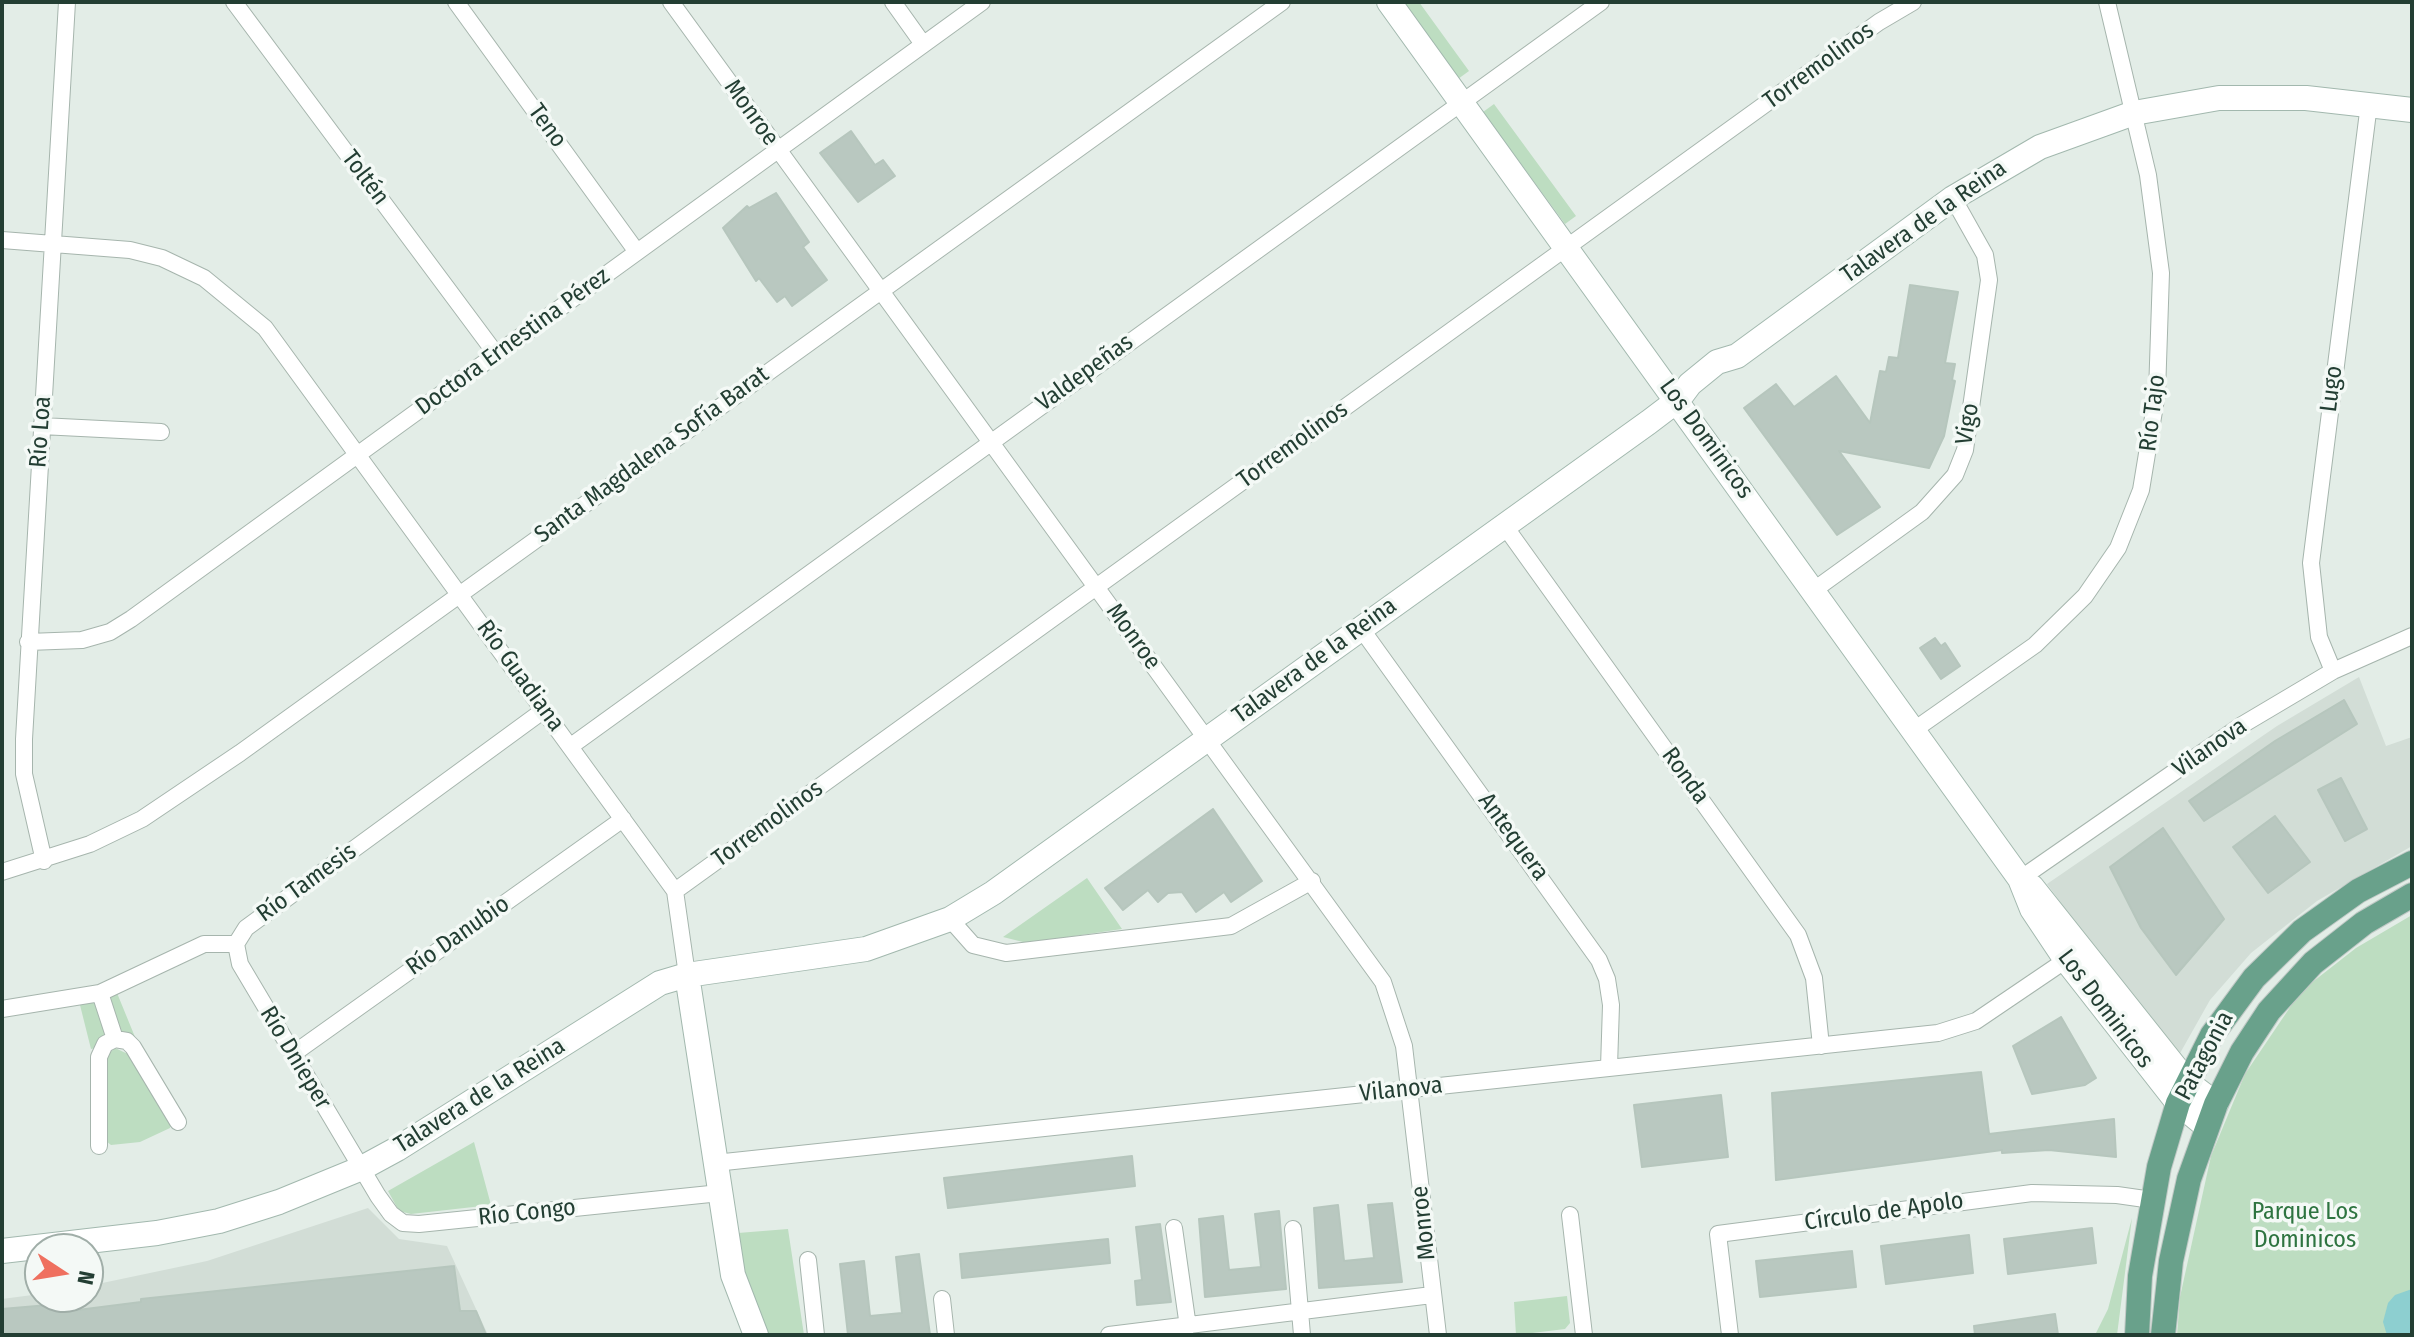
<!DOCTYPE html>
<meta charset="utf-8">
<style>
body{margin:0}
#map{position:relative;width:2414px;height:1337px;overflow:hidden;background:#e3ede7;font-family:"Fira Sans Condensed",sans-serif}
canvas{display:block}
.frame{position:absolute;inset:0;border:4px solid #233e33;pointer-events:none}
.north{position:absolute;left:24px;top:1233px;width:80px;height:80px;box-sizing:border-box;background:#f4f9f6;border:2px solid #a0aea8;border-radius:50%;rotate:102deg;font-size:22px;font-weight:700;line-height:32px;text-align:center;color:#233e33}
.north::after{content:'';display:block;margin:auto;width:28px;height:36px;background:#ef705f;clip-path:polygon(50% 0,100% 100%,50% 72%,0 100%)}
</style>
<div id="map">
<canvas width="2414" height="1337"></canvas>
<div class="frame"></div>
<div class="north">N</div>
</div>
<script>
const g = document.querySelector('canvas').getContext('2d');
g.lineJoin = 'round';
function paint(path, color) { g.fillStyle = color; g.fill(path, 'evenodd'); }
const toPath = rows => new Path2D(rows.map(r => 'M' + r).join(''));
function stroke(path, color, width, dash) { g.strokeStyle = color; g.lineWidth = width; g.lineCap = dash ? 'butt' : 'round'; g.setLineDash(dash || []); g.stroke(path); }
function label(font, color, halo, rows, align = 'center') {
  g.font = font + ' "Fira Sans Condensed",sans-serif'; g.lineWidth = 7; g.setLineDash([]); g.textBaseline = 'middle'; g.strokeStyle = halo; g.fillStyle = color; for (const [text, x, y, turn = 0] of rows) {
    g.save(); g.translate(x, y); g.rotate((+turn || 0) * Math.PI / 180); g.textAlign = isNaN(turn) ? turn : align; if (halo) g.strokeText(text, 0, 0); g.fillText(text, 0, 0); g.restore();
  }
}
paint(toPath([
 [2359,677,2386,746,2412,737,2412,846,2317,901,2251,953,2210,1000,2179,1055,2163,1041,2047,884,2277,726],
 [368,1208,399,1239,447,1246,488,1335,2,1335,2,1299,40,1294,40,1297,88,1297,88,1286,207,1261]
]), '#d2ddd6');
paint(toPath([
 [1403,2,1419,2,1469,71,1458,79],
 [1494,104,1576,216,1565,224,1483,112],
 [1087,878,1122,929,1027,943,1003,937],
 [2412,915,2412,1335,2177,1335,2180,1297,2211,1156,2245,1074,2301,991,2356,948],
 [117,993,135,1037,116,1031,104,1036,96,1048,91,1049,80,1005],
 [115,1048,130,1055,170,1120,170,1128,140,1142,111,1145,106,1141,108,1054],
 [474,1142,491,1205,411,1214,399,1211,388,1191],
 [2132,1218,2117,1335,2095,1335,2108,1309],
 [788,1229,804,1335,769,1335,760,1320,744,1269,738,1233],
 [1567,1296,1570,1323,1565,1329,1516,1335,1514,1302]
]), '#bdddc1');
paint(toPath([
 [2412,1289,2412,1335,2387,1335,2383,1322,2388,1303,2395,1295]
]), '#8dcfd0');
const building = toPath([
 [851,131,875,165,883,160,895,176,858,202,820,153,851,131],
 [776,193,809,242,803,247,827,280,792,306,785,296,777,302,759,278,756,281,723,228,747,206,749,208,776,193],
 [1910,285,1958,292,1945,363,1955,364,1952,380,1955,381,1944,436,1929,468,1839,451,1880,507,1837,535,1744,408,1776,384,1794,407,1836,376,1870,423,1880,371,1886,372,1889,357,1898,358,1910,285],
 [1935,638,1941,646,1945,643,1960,666,1941,679,1920,648,1935,638],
 [2344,700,2357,724,2204,821,2189,801,2275,741,2344,700],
 [2341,778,2367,829,2345,841,2318,790,2341,778],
 [1213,809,1262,881,1231,902,1224,892,1196,912,1182,892,1168,893,1158,902,1148,890,1123,910,1105,888,1213,809],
 [2275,816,2310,862,2268,893,2233,847,2275,816],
 [2163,828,2224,919,2176,975,2141,928,2110,867,2163,828],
 [2061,1017,2096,1078,2085,1085,2032,1094,2013,1046,2061,1017],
 [1981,1072,1989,1134,2114,1119,2116,1157,2049,1150,2002,1153,2002,1150,1776,1180,1772,1093,1981,1072],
 [1721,1095,1728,1157,1642,1167,1634,1105,1721,1095],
 [1132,1156,1135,1186,948,1208,944,1178,1132,1156],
 [1392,1203,1402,1282,1319,1288,1314,1208,1338,1205,1344,1261,1374,1258,1368,1205,1392,1203],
 [1279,1211,1286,1289,1205,1297,1199,1219,1223,1216,1229,1270,1261,1267,1255,1214,1279,1211],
 [1160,1224,1171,1302,1137,1305,1135,1281,1142,1280,1136,1227,1160,1224],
 [2092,1228,2096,1263,2008,1274,2004,1239,2092,1228],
 [1969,1235,1973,1273,1886,1284,1881,1246,1969,1235],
 [1108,1239,1110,1263,962,1278,960,1254,1108,1239],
 [1852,1251,1856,1287,1760,1297,1756,1261,1852,1251],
 [919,1254,930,1335,848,1335,840,1264,864,1261,870,1316,902,1313,896,1257,919,1254],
 [454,1266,460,1311,476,1311,486,1335,2,1335,2,1309,60,1304,62,1312,141,1302,141,1299,454,1266],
 [2055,1314,2058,1335,1975,1335,1974,1326,2055,1314]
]);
paint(building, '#b9c8c0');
stroke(building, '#b6c6bd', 2);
const street = toPath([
 [234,2,496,354],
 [456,2,637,252],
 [671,2,1383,982,1404,1046,1438,1335],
 [893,2,923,44],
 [2,240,130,250,162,258,204,278,265,328,675,891,687,975],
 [41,426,161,432],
 [1504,525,1798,935,1814,978,1821,1046],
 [1814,590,1922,512,1955,475,1965,450,1989,280,1985,255,1953,198],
 [1360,627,1599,960,1607,979,1611,1005,1609,1067],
 [28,642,82,640,110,632,131,619,982,2],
 [2333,671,2319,637,2311,563,2369,104],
 [1914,730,2035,645,2085,596,2118,548,2141,490,2157,393,2161,273,2148,175,2107,2],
 [571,746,1601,2],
 [44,861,24,774,24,739,67,2],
 [2,872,90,844,142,819,240,753,1282,2],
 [2020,879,2242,725,2333,671,2412,636],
 [675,891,1879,22,1913,2],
 [950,919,973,945,1006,953,1231,926,1312,881],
 [236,944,240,964,378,1196,391,1214,403,1223,419,1224,720,1193],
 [236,944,246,928,544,710],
 [100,993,115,1039],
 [2,1009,100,993,204,944,236,944],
 [293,1054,623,819],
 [99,1146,99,1057,105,1044,115,1039,127,1041,133,1047,178,1122],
 [715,1163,1938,1033,1976,1021,2066,960],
 [1570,1215,1584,1335],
 [1174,1228,1188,1327],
 [1293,1229,1302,1335],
 [808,1260,816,1335],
 [942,1299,946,1335],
 [1109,1335,1432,1295],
 [1730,1335,1718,1234,2032,1193,2117,1195,2152,1200]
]);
const secondary = toPath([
 [1389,2,2020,879,2032,909,2066,960,2178,1103,2206,1126],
 [2032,887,2187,1082,2216,1104],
 [687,975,733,1275,756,1335],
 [2,1251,157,1233,219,1221,279,1202,362,1168,397,1149,660,983,687,975,866,949,950,919,993,893,1649,422,1678,400,1690,384,1717,362,1737,356,1953,198,2040,147,2134,113,2219,98,2306,98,2412,110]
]);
const primary = toPath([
 [2137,1335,2140,1276,2159,1167,2178,1103,2212,1035,2254,978,2302,931,2358,891,2412,863],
 [2163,1335,2171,1261,2189,1179,2216,1104,2242,1052,2269,1011,2313,963,2364,923,2412,895]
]);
stroke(street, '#a6b5ad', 18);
stroke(secondary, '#a2b8ae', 26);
stroke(primary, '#c1c9c6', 26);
stroke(street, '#fff', 16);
stroke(secondary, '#fff', 24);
stroke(primary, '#69a18b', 24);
label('24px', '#233e33', '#f4f9f6', [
 ["Torremolinos",1819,66,-36],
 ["Monroe",751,113,54],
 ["Teno",547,126,54],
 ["Toltén",365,178,53],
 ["Talavera de la Reina",1924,222,-35],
 ["Doctora Ernestina Pérez",513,342,-36],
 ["Valdepeñas",1085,373,-36],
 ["Lugo",2332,389,-83],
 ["Río Tajo",2153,413,-83],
 ["Vigo",1968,424,-80],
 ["Río Loa",41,432,-86],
 ["Los Dominicos",1706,439,54],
 ["Torremolinos",1293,445,-36],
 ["Santa Magdalena Sofía Barat",652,455,-36],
 ["Monroe",1133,637,54],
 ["Talavera de la Reina",1315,661,-36],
 ["Río Guadiana",520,676,54],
 ["Vilanova",2210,748,-35],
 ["Ronda",1685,776,54],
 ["Torremolinos",768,824,-36],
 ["Antequera",1513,837,54],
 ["Río Tamesis",307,883,-36],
 ["Río Danubio",458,936,-35],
 ["Los Dominicos",2105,1009,53],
 ["Patagonia",2205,1056,-62],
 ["Río Dnieper",295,1058,59],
 ["Vilanova",1401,1090,-6],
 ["Talavera de la Reina",480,1096,-32],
 ["Círculo de Apolo",1884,1212,-8],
 ["Río Congo",527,1213,-6],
 ["Monroe",1424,1223,-96]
]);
label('24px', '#2e7440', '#f4f9f6', [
 ["Parque Los",2305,1212],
 ["Dominicos",2305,1240]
]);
</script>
